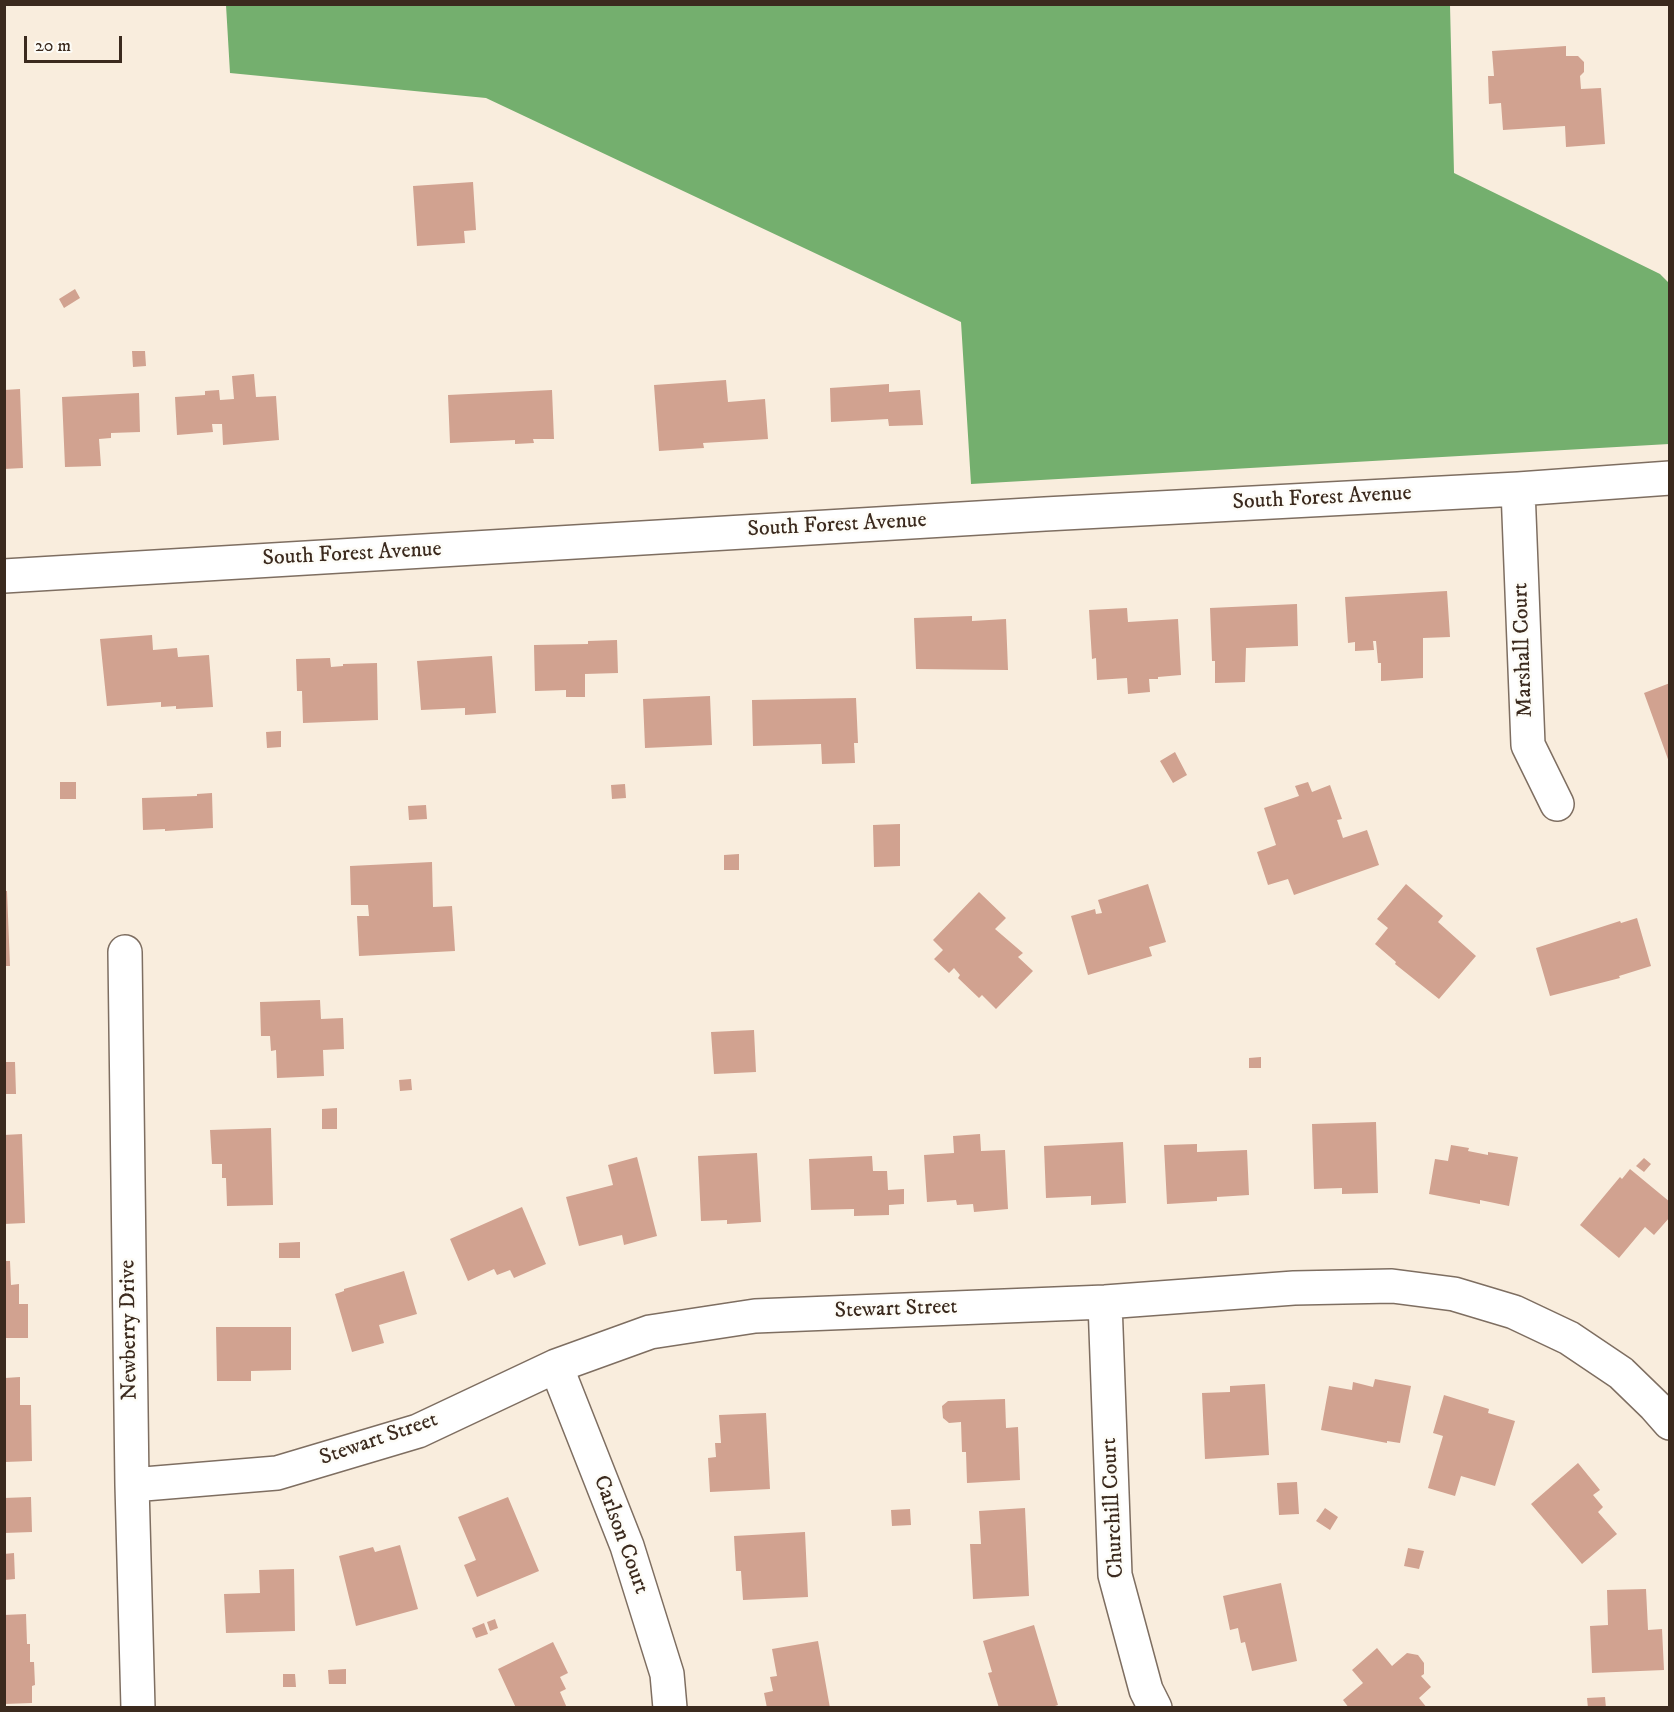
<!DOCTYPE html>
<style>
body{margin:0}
#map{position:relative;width:1674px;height:1712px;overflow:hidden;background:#f9eddd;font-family:"IM FELL DW Pica",serif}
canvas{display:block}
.frame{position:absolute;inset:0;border:6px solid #3b2a1e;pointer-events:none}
.scale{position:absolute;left:24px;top:36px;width:98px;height:27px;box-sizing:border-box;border:3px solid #3b2a1e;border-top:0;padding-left:8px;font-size:18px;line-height:21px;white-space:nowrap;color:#3b2a1e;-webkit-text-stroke:4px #fdfcf7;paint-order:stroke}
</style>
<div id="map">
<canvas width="1674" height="1712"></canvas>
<div class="frame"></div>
<div class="scale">20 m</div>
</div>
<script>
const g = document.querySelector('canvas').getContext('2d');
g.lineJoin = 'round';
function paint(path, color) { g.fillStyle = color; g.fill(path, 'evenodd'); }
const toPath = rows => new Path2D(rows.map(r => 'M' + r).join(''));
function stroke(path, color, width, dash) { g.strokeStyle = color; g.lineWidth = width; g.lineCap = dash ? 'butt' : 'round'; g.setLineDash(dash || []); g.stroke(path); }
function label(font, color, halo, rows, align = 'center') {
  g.font = font + ' "IM FELL DW Pica",serif'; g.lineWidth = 5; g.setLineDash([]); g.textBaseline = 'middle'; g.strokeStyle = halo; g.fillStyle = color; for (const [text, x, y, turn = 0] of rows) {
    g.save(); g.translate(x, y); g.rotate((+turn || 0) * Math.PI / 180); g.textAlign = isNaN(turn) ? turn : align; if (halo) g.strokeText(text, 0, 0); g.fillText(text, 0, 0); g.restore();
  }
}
paint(toPath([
 [226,5,1450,5,1454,173,1660,274,1669,283,1669,444,971,484,961,322,486,98,230,73]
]), '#74af6e');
paint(toPath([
 [1566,46,1566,56,1578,56,1584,62,1584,72,1580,76,1581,89,1601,88,1605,144,1566,147,1565,126,1503,130,1501,103,1489,104,1488,76,1494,76,1492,51],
 [473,182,476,230,464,231,465,243,417,246,413,186],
 [75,289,80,298,64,308,59,299],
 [132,351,145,351,146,366,133,367],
 [254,374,256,397,276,396,279,440,223,445,222,424,212,424,213,432,177,435,175,397,205,395,205,391,219,390,220,400,234,399,232,376],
 [726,380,728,402,765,399,768,439,703,443,704,448,659,451,654,385],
 [889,384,889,392,920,390,923,425,889,426,888,419,831,422,830,388],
 [20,389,23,468,4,469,4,390],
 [552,390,554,439,533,439,534,443,515,444,515,440,450,443,448,395],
 [139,393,140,432,111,433,111,438,99,439,101,466,65,467,62,397],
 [1447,591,1450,637,1423,638,1423,678,1381,681,1381,663,1378,663,1376,641,1373,641,1374,650,1355,651,1355,642,1348,643,1345,597],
 [1297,604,1298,646,1246,648,1245,682,1215,683,1215,661,1212,661,1210,608],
 [1127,608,1128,622,1178,619,1181,675,1158,677,1158,679,1149,679,1150,692,1128,694,1127,678,1097,680,1096,658,1092,659,1089,610],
 [972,616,972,621,1006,619,1008,670,916,669,914,618],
 [152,635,153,650,177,648,178,657,209,655,213,707,176,709,176,706,161,707,161,702,107,706,100,639],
 [617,640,618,673,585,674,585,697,566,697,566,690,535,691,534,645,588,644,588,641],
 [492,656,496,713,465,715,465,708,421,710,417,661],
 [330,658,331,667,343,666,343,664,377,663,378,720,303,723,302,691,297,691,296,659],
 [1670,683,1670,762,1669,762,1644,693],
 [710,696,712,745,645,748,643,699],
 [856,698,858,743,854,743,855,763,822,764,821,744,753,746,752,700],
 [281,731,281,747,267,748,266,732],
 [1175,752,1187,775,1173,783,1160,761],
 [60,782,76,782,76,799,60,799],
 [1308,782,1312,792,1330,785,1342,819,1337,820,1343,838,1367,830,1379,865,1294,895,1288,879,1268,885,1257,852,1276,845,1264,808,1299,796,1295,786],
 [625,784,626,798,612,799,611,785],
 [212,793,213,828,165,831,165,829,143,830,142,798,197,796,197,794],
 [426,805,427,819,409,820,408,806],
 [900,824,900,866,874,867,873,825],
 [739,854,739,870,724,870,724,855],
 [432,862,433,907,452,906,455,951,359,956,357,916,369,916,368,905,351,905,350,866],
 [1148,884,1166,942,1149,947,1152,956,1088,975,1071,916,1095,909,1096,914,1102,913,1098,900],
 [1406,884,1443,916,1438,922,1476,956,1439,999,1395,964,1396,962,1375,944,1388,928,1377,919],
 [4,891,7,891,10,966,4,966],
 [979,892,1006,918,995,929,1023,953,1018,957,1033,971,996,1009,982,995,979,998,958,978,960,975,954,968,949,973,934,959,943,950,933,940],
 [1637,918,1651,966,1619,976,1620,978,1550,996,1536,948,1620,921,1621,923],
 [320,1000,321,1019,343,1018,344,1049,323,1050,324,1076,277,1078,276,1050,271,1051,270,1036,261,1036,260,1002],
 [754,1030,756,1072,714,1074,711,1032],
 [1261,1057,1261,1068,1249,1068,1249,1058],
 [4,1062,15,1062,16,1094,4,1094],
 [411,1079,412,1090,400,1091,399,1080],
 [337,1108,337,1129,322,1129,322,1109],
 [1376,1122,1378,1193,1342,1194,1342,1188,1314,1189,1312,1124],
 [271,1128,273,1205,227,1206,226,1178,222,1178,222,1164,212,1164,210,1130],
 [22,1134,25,1223,4,1224,4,1135],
 [980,1134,981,1151,1005,1150,1008,1209,974,1212,973,1204,957,1205,956,1200,927,1202,924,1155,954,1153,953,1136],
 [1123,1142,1126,1203,1091,1205,1091,1196,1046,1198,1044,1146],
 [1197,1144,1197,1152,1247,1150,1249,1195,1217,1197,1217,1201,1167,1204,1164,1145],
 [1451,1145,1469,1148,1468,1151,1488,1155,1488,1152,1518,1157,1509,1206,1480,1200,1480,1204,1429,1194,1435,1159,1448,1161],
 [757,1153,761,1222,727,1224,727,1220,701,1221,698,1156],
 [872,1156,873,1171,887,1171,888,1190,904,1189,904,1204,889,1205,889,1215,854,1216,854,1209,811,1210,809,1159],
 [637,1157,657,1236,624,1245,622,1235,579,1246,566,1197,613,1185,608,1165],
 [1644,1158,1651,1164,1644,1172,1636,1166],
 [1630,1169,1670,1202,1670,1217,1654,1235,1645,1227,1619,1258,1580,1225,1620,1177,1622,1179],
 [522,1207,546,1264,514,1278,510,1270,497,1275,494,1269,468,1281,450,1239],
 [300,1242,300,1258,279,1258,279,1243],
 [4,1261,10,1261,11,1285,19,1284,19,1304,28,1304,28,1338,4,1338],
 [404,1271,417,1314,379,1325,384,1343,352,1352,335,1294,344,1291,344,1289],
 [216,1327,291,1327,291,1370,251,1371,251,1381,217,1381],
 [20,1377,20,1405,31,1405,32,1461,5,1462,5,1378],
 [1375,1379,1411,1386,1400,1443,1387,1441,1387,1443,1321,1430,1329,1386,1352,1390,1353,1382,1373,1387],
 [1265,1384,1269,1455,1205,1459,1202,1393,1230,1392,1230,1386],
 [1444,1395,1489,1409,1488,1413,1515,1421,1495,1486,1461,1476,1455,1496,1428,1488,1443,1436,1433,1433],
 [1005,1399,1006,1428,1018,1427,1020,1480,967,1483,966,1452,962,1452,961,1422,949,1423,943,1418,942,1406,948,1401],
 [766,1413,770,1489,710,1492,708,1458,716,1457,715,1443,721,1443,719,1415],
 [1578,1463,1600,1490,1593,1495,1603,1507,1598,1512,1617,1534,1582,1564,1531,1504],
 [1297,1482,1299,1514,1279,1515,1277,1483],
 [31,1497,32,1532,4,1533,4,1498],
 [508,1497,539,1571,477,1597,464,1565,476,1560,458,1517],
 [1025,1508,1029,1596,973,1599,970,1544,981,1544,979,1511],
 [1325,1508,1338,1517,1330,1530,1316,1521],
 [910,1509,911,1525,892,1526,891,1510],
 [805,1532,808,1597,743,1600,741,1571,736,1571,734,1536],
 [400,1545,418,1609,356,1626,339,1556,373,1547,375,1552],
 [1408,1548,1424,1551,1419,1569,1404,1566],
 [14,1553,15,1579,4,1580,4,1554],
 [294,1569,295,1631,226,1633,224,1594,260,1593,259,1570],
 [1281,1583,1297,1661,1252,1671,1245,1642,1241,1643,1238,1628,1230,1630,1223,1596],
 [1646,1589,1648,1630,1662,1629,1664,1670,1592,1673,1590,1626,1608,1625,1607,1590],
 [26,1614,27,1644,30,1644,30,1662,34,1662,35,1685,32,1686,32,1703,4,1704,4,1615],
 [495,1619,498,1628,490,1631,487,1622],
 [484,1623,488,1634,476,1638,472,1628],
 [1034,1625,1058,1705,1049,1708,999,1708,988,1673,992,1672,983,1641],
 [818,1641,830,1708,767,1708,764,1693,773,1691,770,1677,777,1676,772,1649],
 [553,1642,568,1673,560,1677,566,1689,560,1692,567,1708,516,1708,498,1669],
 [1377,1648,1392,1666,1407,1653,1418,1655,1424,1663,1424,1674,1421,1676,1431,1687,1419,1698,1427,1708,1349,1708,1343,1700,1363,1683,1352,1670],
 [346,1669,346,1684,329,1684,328,1670],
 [283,1674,295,1674,296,1687,283,1687],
 [1605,1697,1606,1708,1588,1708,1587,1698]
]), '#d1a290');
const street = toPath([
 [1518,489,1528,745,1557,804],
 [4,576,1045,514,1518,489,1670,478],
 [125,952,132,1485,138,1708],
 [1105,1302,1115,1575,1146,1690,1155,1708],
 [556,1366,627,1546,667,1674,670,1708],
 [132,1485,277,1473,418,1431,556,1366,650,1332,755,1316,1105,1302,1294,1288,1392,1286,1454,1294,1514,1312,1569,1338,1621,1373,1655,1406,1670,1423]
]);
stroke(street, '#7e6e61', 36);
stroke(street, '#fff', 33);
label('22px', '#3b2a1e', '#fdfcf7', [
 ["South Forest Avenue",1322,499,-3],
 ["South Forest Avenue",837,526,-3],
 ["South Forest Avenue",352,555,-3],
 ["Marshall Court",1524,650,-92],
 ["Stewart Street",896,1310,-2],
 ["Newberry Drive",130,1330,-91],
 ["Stewart Street",379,1440,-19],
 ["Churchill Court",1114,1508,-93],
 ["Carlson Court",620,1535,70]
]);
</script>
